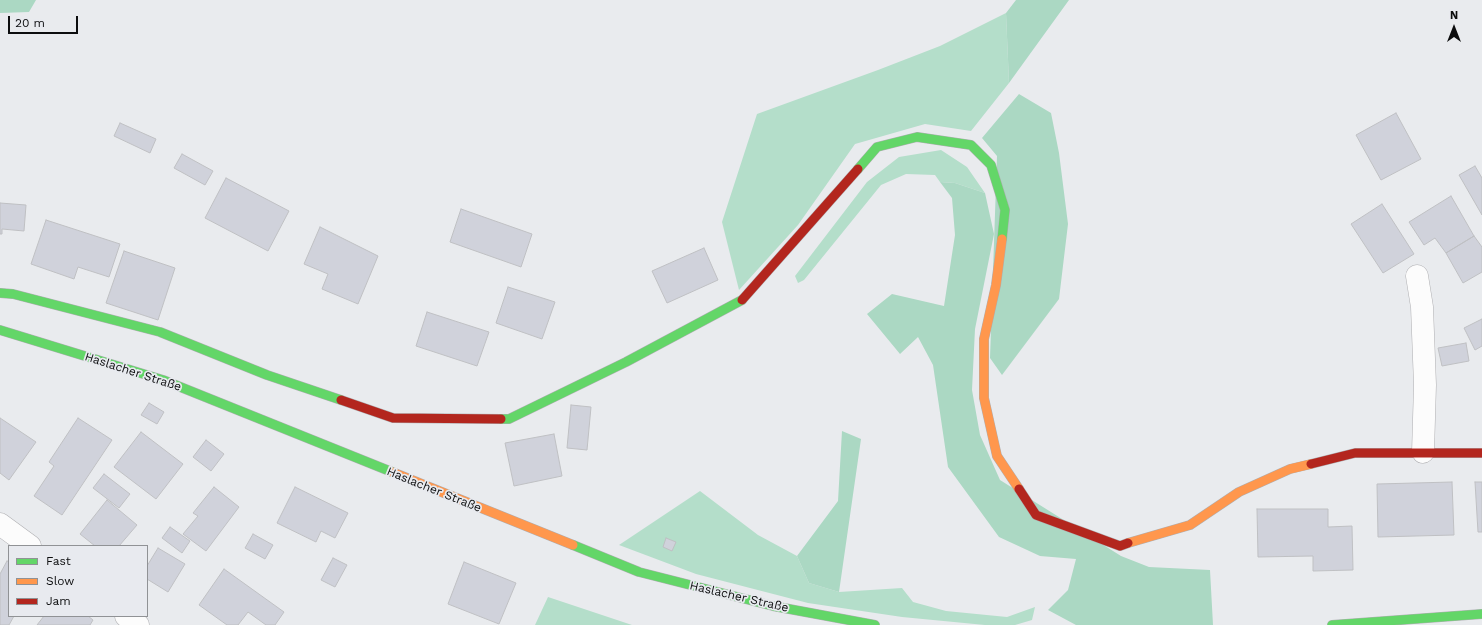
<!DOCTYPE html>
<meta charset="utf-8">
<style>
body{margin:0}
#map{position:relative;width:1482px;height:625px;overflow:hidden;background:#e9ebee;font-family:"Work Sans",sans-serif}
canvas{display:block}
.legend{position:absolute;left:8px;top:545px;width:140px;height:72px;box-sizing:border-box;background:#e8eaef;border:1px solid #909295;margin:0;padding:5px 7px;list-style:none;font-size:12px;color:#0c0d0e}
.legend li{display:flex;align-items:center;gap:8px;height:20px}
.legend b{width:20px;border:1px solid #909295}
.north{position:absolute;left:1434px;top:8px;width:40px;height:40px;-webkit-text-stroke:3px #e8eaef;paint-order:stroke;rotate:0deg;font-size:11px;font-weight:700;line-height:16px;text-align:center;color:#0c0d0e}
.north::after{content:'';display:block;margin:auto;width:14px;height:18px;background:#0c0d0e;clip-path:polygon(50% 0,100% 100%,50% 72%,0 100%)}
.scale{position:absolute;left:8px;top:16px;width:70px;height:18px;box-sizing:border-box;border:2px solid #0c0d0e;border-top:0;padding-left:5px;font-size:12px;line-height:14px;white-space:nowrap;color:#0c0d0e;-webkit-text-stroke:3px #e8eaef;paint-order:stroke}
</style>
<div id="map">
<canvas width="1482" height="625"></canvas>
<ul class="legend">
<li><b style="height:5px;background:#63d668"></b>Fast</li>
<li><b style="height:5px;background:#ff974d"></b>Slow</li>
<li><b style="height:5px;background:#b3261e"></b>Jam</li>
</ul>
<div class="north">N</div>
<div class="scale">20 m</div>
</div>
<script>
const g = document.querySelector('canvas').getContext('2d');
g.lineJoin = 'round';
function paint(path, color) { g.fillStyle = color; g.fill(path, 'evenodd'); }
const toPath = rows => new Path2D(rows.map(r => 'M' + r).join(''));
function stroke(path, color, width, dash) { g.strokeStyle = color; g.lineWidth = width; g.lineCap = dash ? 'butt' : 'round'; g.setLineDash(dash || []); g.stroke(path); }
function label(font, color, halo, rows, align = 'center') {
  g.font = font + ' "Work Sans",sans-serif'; g.lineWidth = 3.5; g.setLineDash([]); g.textBaseline = 'middle'; g.strokeStyle = halo; g.fillStyle = color; for (const [text, x, y, turn = 0] of rows) {
    g.save(); g.translate(x, y); g.rotate((+turn || 0) * Math.PI / 180); g.textAlign = isNaN(turn) ? turn : align; if (halo) g.strokeText(text, 0, 0); g.fillText(text, 0, 0); g.restore();
  }
}
paint(toPath([
 [1006,13,1009,83,971,131,925,124,855,144,798,225,739,290,722,222,757,114,878,70,940,46],
 [941,150,967,167,985,193,955,183,940,182,935,175,906,174,881,185,804,280,798,283,795,276,867,182,899,157],
 [700,491,758,535,797,556,809,583,839,592,902,588,913,602,946,611,1007,617,1035,607,1032,620,1015,625,985,625,902,617,808,603,696,574,619,545],
 [548,597,632,625,535,625]
]), '#b4deca');
paint(toPath([
 [0,0,36,0,29,12,0,13],
 [1016,0,1069,0,1009,83,1006,13],
 [1019,94,1051,113,1059,153,1068,224,1059,299,1002,375,990,358,997,156,982,138],
 [940,182,955,183,985,193,994,234,975,329,972,390,980,435,1000,480,1121,556,1149,567,1210,570,1213,625,1076,625,1048,610,1068,590,1076,559,1040,556,999,537,948,467,933,365,918,337,900,354,867,314,892,294,944,306,955,235,952,198],
 [842,431,861,439,839,592,809,583,797,556,838,501]
]), '#abd8c3');
const building = toPath([
 [1396,113,1421,159,1381,180,1356,135,1396,113],
 [120,123,156,139,150,153,114,136,120,123],
 [182,154,213,171,205,185,174,168,182,154],
 [1475,166,1482,178,1482,215,1459,175,1475,166],
 [226,178,289,211,268,251,205,218,226,178],
 [1451,196,1474,236,1446,253,1435,238,1424,245,1409,222,1451,196],
 [0,203,26,205,24,231,2,229,2,234,0,234,0,203],
 [1382,204,1414,254,1383,273,1351,224,1382,204],
 [461,209,532,234,521,267,450,242,461,209],
 [46,220,120,244,109,277,78,267,74,279,31,264,46,220],
 [320,227,378,256,358,304,322,289,328,274,304,264,320,227],
 [1474,236,1482,247,1482,272,1463,283,1446,253,1474,236],
 [704,248,718,280,667,303,652,271,704,248],
 [124,251,175,268,158,320,106,303,124,251],
 [508,287,555,302,542,339,496,323,508,287],
 [427,312,489,332,477,366,416,346,427,312],
 [1482,319,1482,346,1475,350,1464,328,1482,319],
 [1466,343,1469,361,1442,366,1438,348,1466,343],
 [149,403,164,412,157,424,141,415,149,403],
 [571,405,591,407,587,450,567,448,571,405],
 [0,418,36,442,9,480,0,473,0,418],
 [78,418,112,440,62,515,34,496,54,466,49,462,78,418],
 [141,432,183,464,156,499,114,467,141,432],
 [554,434,562,476,514,486,505,443,554,434],
 [206,440,224,454,211,471,193,457,206,440],
 [104,474,130,494,119,508,93,488,104,474],
 [1452,482,1454,535,1378,537,1377,484,1452,482],
 [1475,482,1482,482,1482,532,1478,532,1475,482],
 [214,487,239,507,206,551,183,534,198,516,193,513,214,487],
 [295,487,348,513,335,538,321,531,316,542,277,523,295,487],
 [107,500,137,525,119,546,95,546,80,534,107,500],
 [1257,509,1328,509,1328,527,1352,526,1353,570,1313,571,1313,556,1258,557,1257,509],
 [170,527,190,541,182,553,162,538,170,527],
 [253,534,273,545,265,559,245,548,253,534],
 [666,538,676,542,672,551,663,547,666,538],
 [158,548,185,564,168,592,147,579,147,566,158,548],
 [333,558,347,565,335,587,321,580,333,558],
 [7,561,9,562,9,616,14,616,9,625,0,625,0,574,7,561],
 [464,562,516,583,499,624,448,604,464,562],
 [224,569,284,612,275,625,266,625,248,612,238,625,227,625,199,605,224,569],
 [44,616,88,616,93,620,90,625,37,625,44,616]
]);
paint(building, '#d0d2db');
stroke(building, '#bfc0c3', 1);
const street = toPath([
 [1417,276,1422,307,1425,385,1423,452],
 [0,524,30,546],
 [126,616,138,625]
]);
const fast = toPath([
 [858,169,877,147,917,137,971,145,991,165,1005,210,1002,239],
 [0,293,13,294,160,332,267,375,341,400],
 [0,330,163,380,392,472],
 [501,419,509,419,626,362,742,300],
 [573,545,639,572,773,606,875,625],
 [1332,625,1482,614]
]);
const slow = toPath([
 [1002,239,996,285,984,339,984,398,997,456,1019,489],
 [392,472,573,545],
 [1128,543,1190,525,1239,492,1290,469,1311,464]
]);
const jam = toPath([
 [742,300,858,169],
 [341,400,393,418,501,419],
 [1311,464,1355,453,1482,453],
 [1019,489,1036,515,1120,546,1128,543]
]);
stroke(street, '#aeaeb1', 23);
stroke(fast, '#aeaeb1', 10);
stroke(slow, '#aeaeb1', 10);
stroke(jam, '#aeaeb1', 10);
stroke(street, '#fcfcfc', 22);
stroke(fast, '#63d668', 9);
stroke(slow, '#ff974d', 9);
stroke(jam, '#b3261e', 9);
label('12px', '#0c0d0e', '#e8eaef', [
 ["Haslacher Straße",133,372,18],
 ["Haslacher Straße",434,490,22],
 ["Haslacher Straße",739,597,13]
]);
</script>
